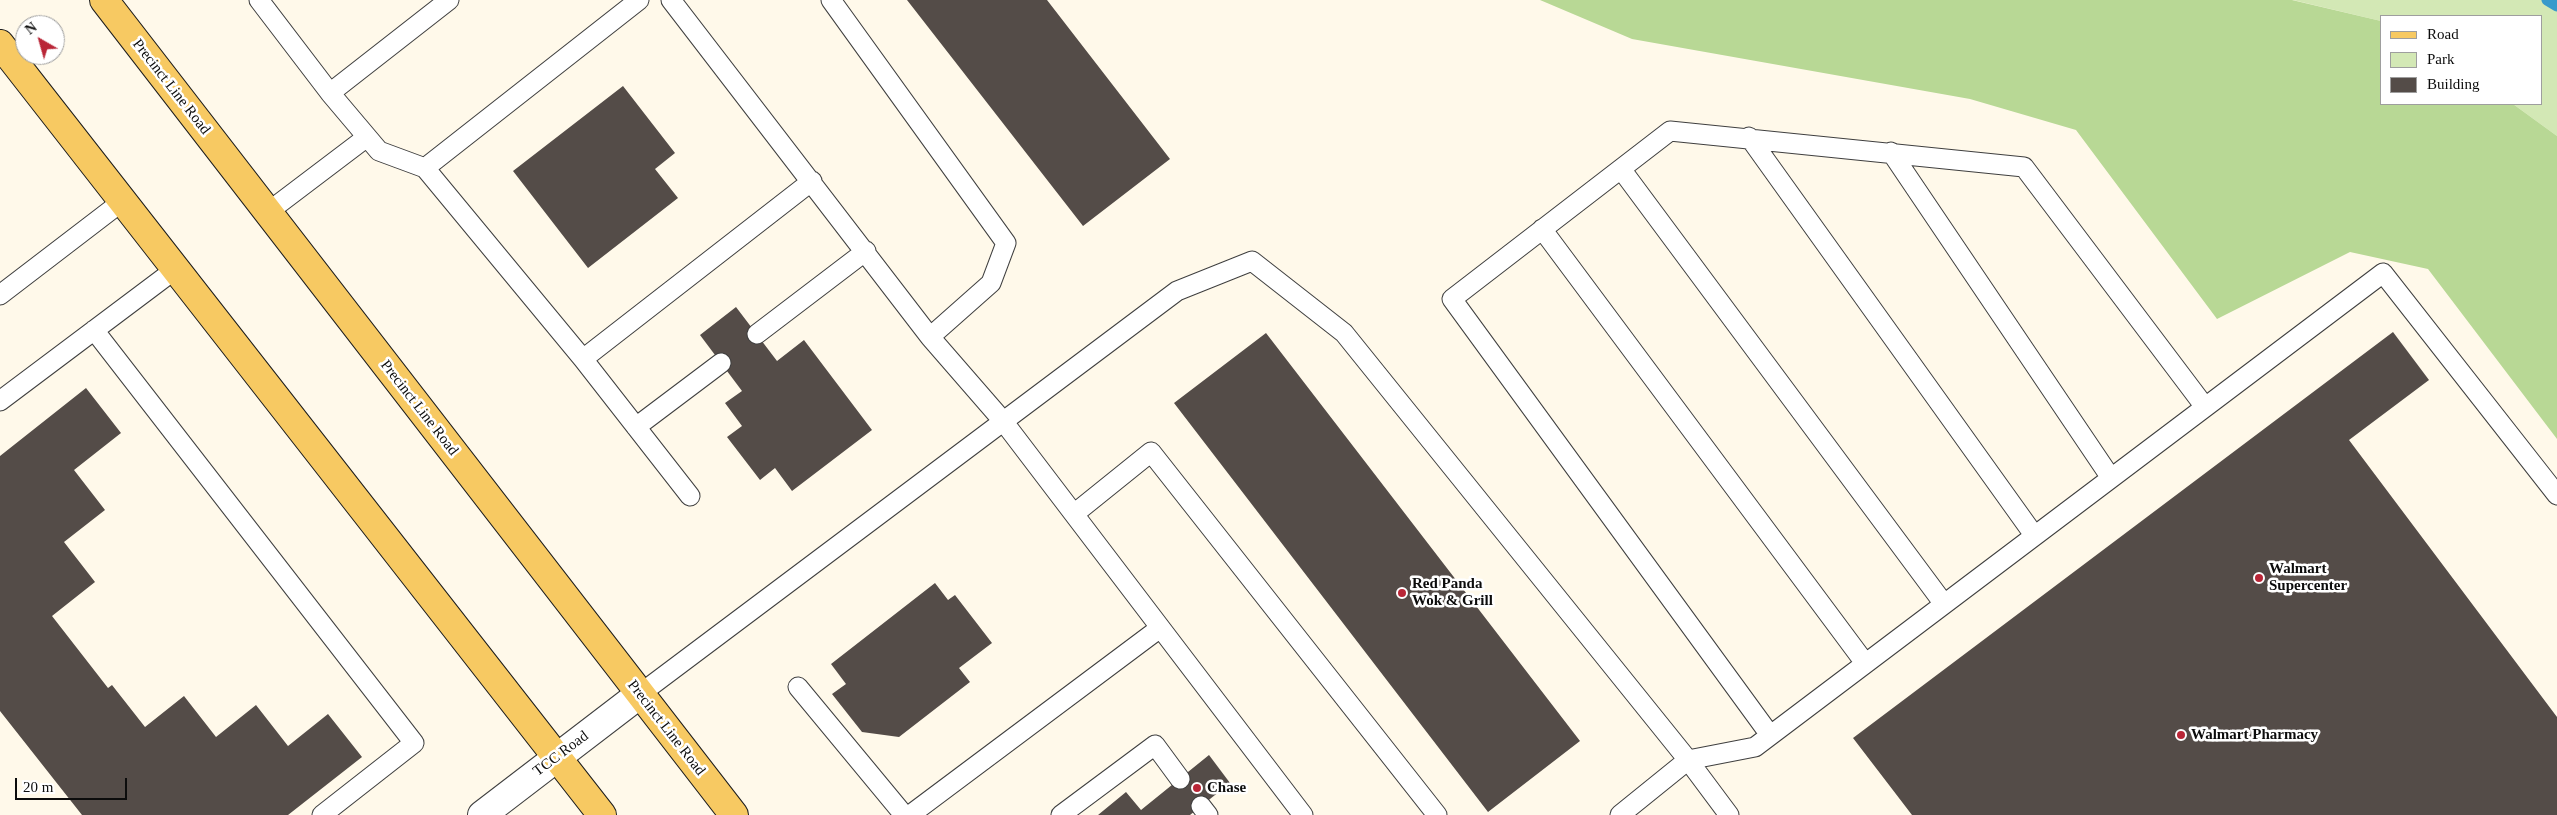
<!DOCTYPE html>
<style>
body{margin:0}
#map{position:relative;width:2557px;height:815px;overflow:hidden;background:#fff9ea;font-family:"Times New Roman",serif}
canvas{display:block}
.legend{position:absolute;left:2380px;top:15px;width:162px;height:90px;box-sizing:border-box;background:#fff;border:1px solid #9e9e9e;margin:0;padding:6px 9px;list-style:none;font-size:15px;color:#0c0c0c}
.legend li{display:flex;align-items:center;gap:10px;height:25px}
.legend b{width:25px;border:1px solid #9e9e9e}
.north{position:absolute;left:15px;top:15px;width:50px;height:50px;box-sizing:border-box;background:#fff;border:1px solid #9e9e9e;border-radius:50%;rotate:322deg;font-size:14px;font-weight:700;line-height:20px;text-align:center;color:#0c0c0c}
.north::after{content:'';display:block;margin:auto;width:18px;height:22px;background:#b92637;clip-path:polygon(50% 0,100% 100%,50% 72%,0 100%)}
.scale{position:absolute;left:15px;top:778px;width:112px;height:22px;box-sizing:border-box;border:2px solid #0c0c0c;border-top:0;padding-left:6px;font-size:15px;line-height:18px;white-space:nowrap;color:#0c0c0c;-webkit-text-stroke:4px #fff;paint-order:stroke}
</style>
<div id="map">
<canvas width="2557" height="815"></canvas>
<ul class="legend">
<li><b style="height:6px;background:#f7c962"></b>Road</li>
<li><b style="height:14px;background:#d3e8b5"></b>Park</li>
<li><b style="height:14px;background:#544c48"></b>Building</li>
</ul>
<div class="north">N</div>
<div class="scale">20 m</div>
</div>
<script>
const g = document.querySelector('canvas').getContext('2d');
g.lineJoin = 'round';
function paint(path, color) { g.fillStyle = color; g.fill(path, 'evenodd'); }
const toPath = rows => new Path2D(rows.map(r => 'M' + r).join(''));
function stroke(path, color, width, dash) { g.strokeStyle = color; g.lineWidth = width; g.lineCap = dash ? 'butt' : 'round'; g.setLineDash(dash || []); g.stroke(path); }
function label(font, color, halo, rows, align = 'center') {
  g.font = font + ' "Times New Roman",serif'; g.lineWidth = 5; g.setLineDash([]); g.textBaseline = 'middle'; g.strokeStyle = halo; g.fillStyle = color; for (const [text, x, y, turn = 0] of rows) {
    g.save(); g.translate(x, y); g.rotate((+turn || 0) * Math.PI / 180); g.textAlign = isNaN(turn) ? turn : align; if (halo) g.strokeText(text, 0, 0); g.fillText(text, 0, 0); g.restore();
  }
}
paint(toPath([
 [2293,0,2557,0,2557,136,2513,104,2541,104,2541,16,2381,16,2381,21]
]), '#d3e8b5');
paint(toPath([
 [1540,0,2292,0,2381,21,2381,104,2513,104,2557,136,2557,439,2428,269,2350,252,2217,319,2076,130,1970,99,1632,39]
]), '#b8d895');
stroke(toPath([
 [2547,0,2557,6]
]), '#389acb', 11);
paint(toPath([
 [907,0,1047,0,1170,159,1083,226],
 [623,86,675,153,655,169,678,198,588,268,513,171],
 [736,307,777,361,804,340,872,430,792,491,775,468,760,480,727,437,742,426,725,403,742,391,700,335],
 [2393,332,2429,380,2349,440,2557,717,2557,815,1912,815,1853,738],
 [1266,333,1580,741,1488,812,1174,403],
 [86,388,121,433,74,470,105,510,64,542,95,582,52,616,108,688,112,685,145,727,184,696,216,737,256,705,288,746,328,714,362,757,288,815,82,815,0,711,0,456],
 [935,583,948,600,955,595,992,643,959,668,970,682,899,737,862,732,832,694,846,684,831,664],
 [1209,755,1230,783,1190,815,1098,815,1126,792,1141,810]
]), '#544c48');
const service = toPath([
 [259,0,330,93,379,151,425,168,583,359,690,496],
 [671,0,930,337,991,283,1006,243,831,0],
 [330,93,449,0],
 [1749,137,2034,535],
 [1891,152,2111,478],
 [425,168,639,0],
 [1621,169,1944,604],
 [268,212,367,137],
 [1542,229,1865,663],
 [0,295,124,200],
 [94,330,414,743,322,815],
 [757,334,866,251],
 [930,337,1003,421,1303,815],
 [583,359,812,181],
 [0,401,177,268],
 [636,427,721,363],
 [1074,514,1151,452,1437,815],
 [798,687,904,815],
 [640,694,1177,291,1252,261,1344,333,1688,760,1729,815],
 [1770,735,1452,299,1670,131,2024,167,2205,407],
 [1201,806,1208,815],
 [910,815,1160,628],
 [1061,815,1155,745,1180,779],
 [1620,815,1688,760,1755,747,2383,273,2557,495]
]);
const minor = toPath([
 [482,815,640,694]
]);
const primary = toPath([
 [104,0,734,815],
 [0,44,602,815]
]);
stroke(service, '#3f3f3f', 21);
stroke(minor, '#3f3f3f', 30);
stroke(primary, '#1d1d1d', 30);
stroke(service, '#fff', 19);
stroke(minor, '#fff', 28);
stroke(primary, '#f7c962', 28);
for (const [x, y, r, color] of [
 [2259,578,5,"#b92637"],
 [1402,593,5,"#b92637"],
 [2181,735,5,"#b92637"],
 [1197,788,5,"#b92637"]
]) { const dot = new Path2D(); dot.arc(x, y, r, 0, 2 * Math.PI); g.fillStyle = color; g.fill(dot); stroke(dot, '#fff', 2); }
label('15px', '#0c0c0c', '#fff', [
 ["Precinct Line Road",171,87,52],
 ["Precinct Line Road",419,408,52],
 ["Precinct Line Road",666,728,52],
 ["TCC Road",561,754,-37]
]);
label('bold 15px', '#0c0c0c', '#fff', [
 ["Walmart",2269,569],
 ["Supercenter",2269,586],
 ["Red Panda",1412,584],
 ["Wok & Grill",1412,601],
 ["Walmart Pharmacy",2191,735],
 ["Chase",1207,788]
], 'left');
</script>
